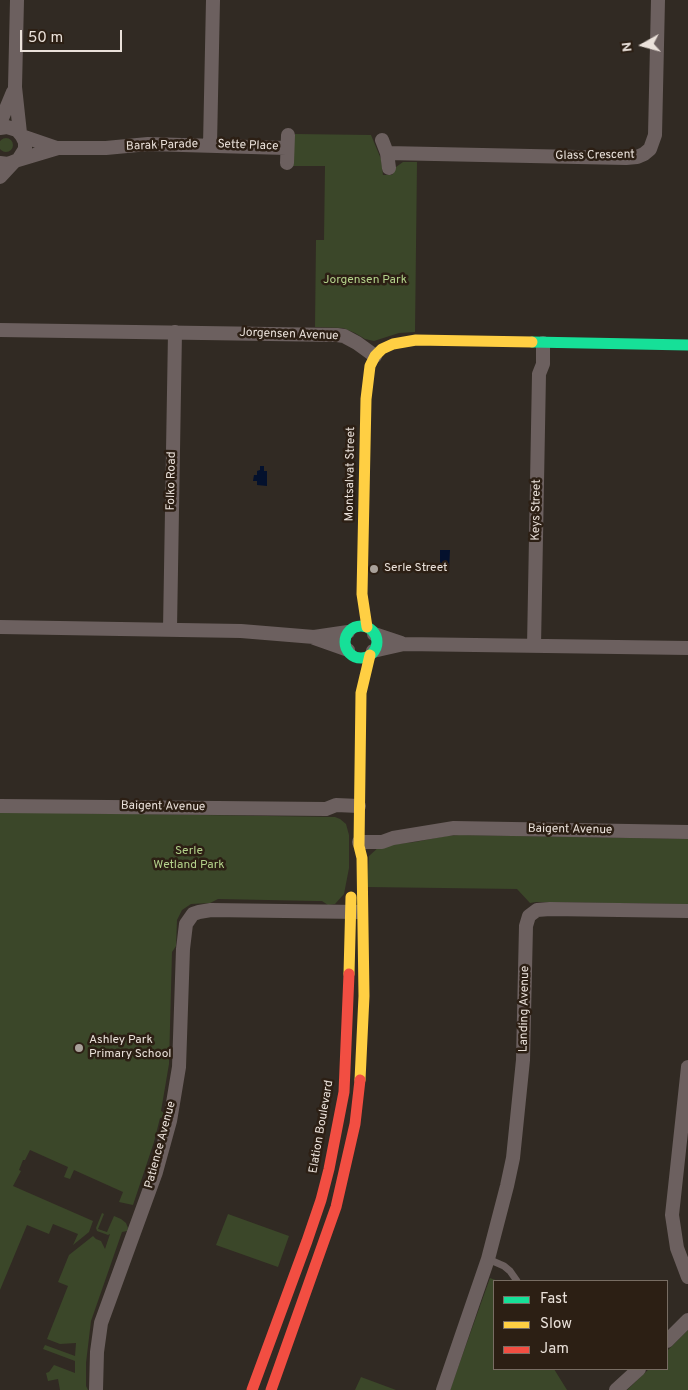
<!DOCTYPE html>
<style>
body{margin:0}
#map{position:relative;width:688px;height:1390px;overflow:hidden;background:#312a23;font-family:Overpass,sans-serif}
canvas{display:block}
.legend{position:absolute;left:493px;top:1280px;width:175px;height:90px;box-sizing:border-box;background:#2c1f14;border:1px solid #786d63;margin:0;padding:6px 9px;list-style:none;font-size:15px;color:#eae1da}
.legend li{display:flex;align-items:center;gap:10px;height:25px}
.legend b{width:25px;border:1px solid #786d63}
.north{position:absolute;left:618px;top:20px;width:50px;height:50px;-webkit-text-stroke:4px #2c1f14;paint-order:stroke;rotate:263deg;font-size:14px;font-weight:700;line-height:20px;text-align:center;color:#eae1da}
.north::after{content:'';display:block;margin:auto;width:18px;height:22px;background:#eae1da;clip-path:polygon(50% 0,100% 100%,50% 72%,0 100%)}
.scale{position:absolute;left:20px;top:30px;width:102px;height:22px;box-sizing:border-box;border:2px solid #eae1da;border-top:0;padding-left:6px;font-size:15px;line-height:18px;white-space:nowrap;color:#eae1da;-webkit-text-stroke:4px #2c1f14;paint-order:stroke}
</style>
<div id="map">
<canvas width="688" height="1390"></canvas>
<ul class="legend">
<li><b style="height:6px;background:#16e098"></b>Fast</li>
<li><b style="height:6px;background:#ffcf43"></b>Slow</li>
<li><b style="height:6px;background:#f24e42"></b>Jam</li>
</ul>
<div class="north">N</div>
<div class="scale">50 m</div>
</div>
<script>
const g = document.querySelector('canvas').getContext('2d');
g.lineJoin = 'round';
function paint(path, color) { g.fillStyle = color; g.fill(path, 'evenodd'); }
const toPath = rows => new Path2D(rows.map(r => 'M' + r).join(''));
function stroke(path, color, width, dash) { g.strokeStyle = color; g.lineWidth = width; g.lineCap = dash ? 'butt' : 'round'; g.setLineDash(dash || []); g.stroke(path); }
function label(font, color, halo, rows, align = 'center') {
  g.font = font + ' Overpass,sans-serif'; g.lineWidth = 5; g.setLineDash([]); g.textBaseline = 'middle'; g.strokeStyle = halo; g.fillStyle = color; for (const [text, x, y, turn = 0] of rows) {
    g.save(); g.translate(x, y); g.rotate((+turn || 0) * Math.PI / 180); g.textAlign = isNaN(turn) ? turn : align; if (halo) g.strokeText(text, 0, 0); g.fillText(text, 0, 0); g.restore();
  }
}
paint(toPath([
 [295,134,371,135,381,159,383,175,392,175,396,167,403,162,417,162,415,332,399,333,374,341,365,339,355,333,343,328,315,327,316,240,324,240,325,166,291,166,292,142],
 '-1 145a7 7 0 1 1 14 0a7 7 0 1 1-14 0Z',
 [0,812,335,817,340,819,346,824,349,835,349,868,344,894,335,904,328,905,322,901,316,901,218,899,210,903,191,904,182,910,177,920,176,946,172,952,169,1064,161,1111,166,1114,165,1117,160,1118,154,1142,133,1205,119,1202,123,1192,74,1170,70,1179,64,1177,68,1167,30,1150,25,1160,23,1160,19,1170,21,1171,13,1186,93,1221,89,1232,73,1245,78,1234,53,1224,49,1234,27,1225,0,1290],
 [460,835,688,839,688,904,536,902,530,903,517,889,367,887,369,856,380,846,415,842,446,836],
 [102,1213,104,1214,98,1229,107,1232,114,1216,121,1219,126,1223,128,1228,127,1231,122,1232,91,1321,86,1363,86,1386,88,1390,60,1390,58,1379,48,1381,46,1373,49,1372,54,1365,75,1373,75,1361,43,1349,45,1345,75,1356,76,1343,60,1344,47,1339,68,1286,58,1282,69,1255,93,1236,96,1239,101,1241,105,1249,110,1234,108,1235,97,1231,96,1228],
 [228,1214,289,1236,278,1267,216,1245],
 [490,1278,498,1281,494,1281,494,1369,554,1369,567,1390,450,1390],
 [688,1330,688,1390,627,1390,649,1369,667,1369,667,1351],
 [361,1377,396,1390,355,1390]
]), '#3b4729');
paint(toPath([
 [260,466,264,466,264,471,267,471,267,486,257,485,257,481,253,481,254,475,257,475,257,471,260,470],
 [440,550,450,550,449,570,440,570]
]), '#04112d');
stroke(toPath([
 [488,1259,504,1266,510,1271,517,1281]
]), '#6c605f', 7);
stroke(toPath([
 [17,0,15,87,20,133],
 [0,123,13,92],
 [0,128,7,127,17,130,22,136,25,142,25,149,18,160,8,164,0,163],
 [22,136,57,148],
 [382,140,387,153,389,168],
 [210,145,213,0],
 [387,153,626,158,637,157,644,154,650,149,655,135,658,0],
 [18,160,58,148,106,148,148,144,286,148],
 [287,163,288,135],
 [0,177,13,163],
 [0,330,337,335,344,336,357,343,375,356],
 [0,627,241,631,314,637,348,632],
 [170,629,175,332],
 [374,634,401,643],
 [314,638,348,650],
 [534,646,539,374,543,364,543,343],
 [373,651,404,644,688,648],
 [0,806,326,809,336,805,359,806],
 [359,842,382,842,393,838,454,828,688,832],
 [688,1067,672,1215,677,1248,688,1277],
 [667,1341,688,1320],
 [96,1390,97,1352,101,1323,156,1172,170,1121,179,1067,183,949,186,924,193,914,199,912,211,910,358,912],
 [443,1390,488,1259,507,1186,513,1158,523,1060,526,926,529,916,537,910,550,909,688,911],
 [616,1390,639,1369]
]), '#6c605f', 14);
stroke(toPath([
 [532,342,688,345],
 '345 642a16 16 0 1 1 32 0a16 16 0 1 1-32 0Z'
]), '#16e098', 11);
stroke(toPath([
 [367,627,362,594,366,399,370,366,375,356,382,349,393,344,416,340,532,342],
 [349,974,351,897],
 [360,1080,364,996,362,858,359,846,361,693,370,655]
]), '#ffcf43', 11);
stroke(toPath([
 [252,1390,307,1241,321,1200,329,1169,344,1092,349,974],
 [271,1390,336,1207,355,1124,360,1080]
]), '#f24e42', 11);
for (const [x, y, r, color] of [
 [374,569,5,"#a9a19a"],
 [79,1048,5,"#a9a19a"]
]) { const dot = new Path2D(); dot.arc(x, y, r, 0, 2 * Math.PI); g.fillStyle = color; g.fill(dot); stroke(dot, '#2c1f14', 2); }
label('12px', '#eae1da', '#2c1f14', [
 ["Barak Parade",162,146,-2],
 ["Sette Place",248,146,2],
 ["Glass Crescent",595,156,-1],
 ["Jorgensen Avenue",289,335,2],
 ["Montsalvat Street",351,474,-89],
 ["Folko Road",172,481,-89],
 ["Keys Street",537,510,-89],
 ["Baigent Avenue",163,807,1],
 ["Baigent Avenue",570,830,1],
 ["Landing Avenue",525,1009,-89],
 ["Elation Boulevard",322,1127,-80],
 ["Patience Avenue",161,1145,-75]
]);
label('12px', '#b3d18a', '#2c1f14', [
 ["Jorgensen Park",365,281],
 ["Serle",189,852],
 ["Wetland Park",189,866]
]);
label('12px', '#eae1da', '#2c1f14', [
 ["Serle Street",384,569],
 ["Ashley Park",89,1041],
 ["Primary School",89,1055]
], 'left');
</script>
